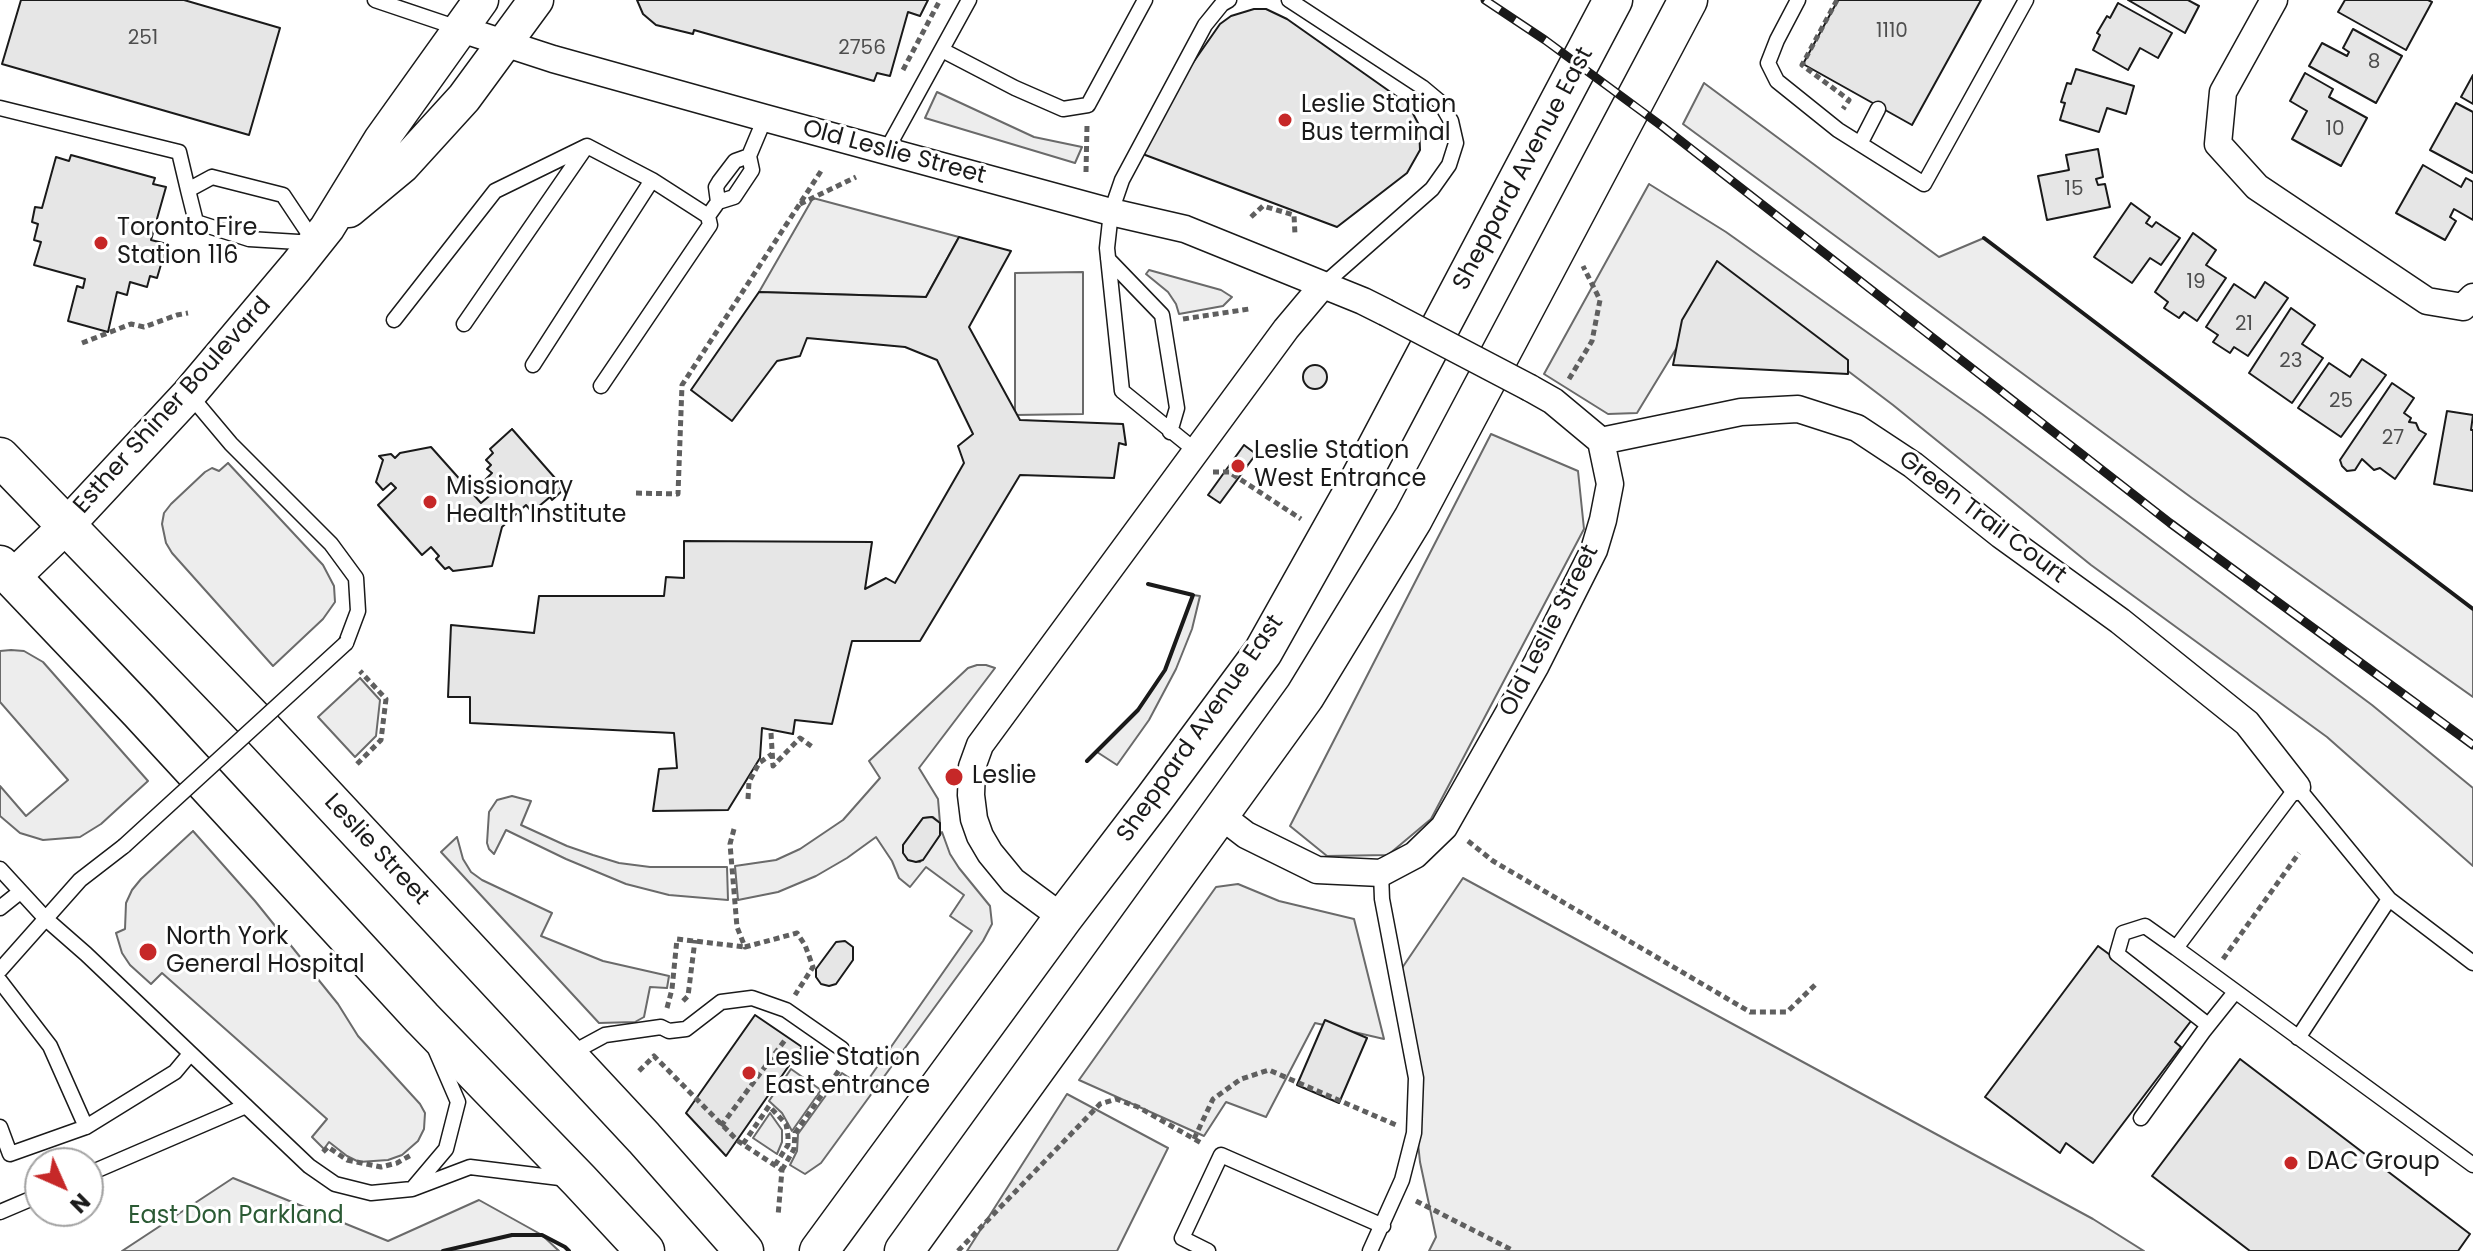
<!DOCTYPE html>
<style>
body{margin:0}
#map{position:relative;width:2473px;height:1251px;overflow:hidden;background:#fff;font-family:Poppins,sans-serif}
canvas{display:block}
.north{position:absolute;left:24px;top:1147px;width:80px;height:80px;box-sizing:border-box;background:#fff;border:2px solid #a3a3a3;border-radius:50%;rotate:135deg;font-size:22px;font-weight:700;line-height:32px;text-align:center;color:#1a1a1a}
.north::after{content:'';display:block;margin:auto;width:28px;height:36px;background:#c62828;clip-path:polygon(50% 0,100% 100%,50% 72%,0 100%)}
</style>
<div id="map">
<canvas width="2473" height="1251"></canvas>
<div class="north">N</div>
</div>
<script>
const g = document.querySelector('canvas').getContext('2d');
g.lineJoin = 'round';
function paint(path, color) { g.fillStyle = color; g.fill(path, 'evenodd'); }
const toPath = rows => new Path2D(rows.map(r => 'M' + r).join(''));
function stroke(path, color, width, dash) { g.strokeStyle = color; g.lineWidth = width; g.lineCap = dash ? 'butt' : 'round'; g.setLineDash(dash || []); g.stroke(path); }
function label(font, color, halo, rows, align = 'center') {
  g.font = font + ' Poppins,sans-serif'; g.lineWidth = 6; g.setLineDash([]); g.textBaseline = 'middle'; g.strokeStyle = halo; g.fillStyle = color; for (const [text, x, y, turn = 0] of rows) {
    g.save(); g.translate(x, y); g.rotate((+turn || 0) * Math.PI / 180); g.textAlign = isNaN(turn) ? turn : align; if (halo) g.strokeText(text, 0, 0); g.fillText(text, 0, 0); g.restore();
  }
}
const green = toPath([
 [1704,83,1939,257,1984,238,2473,609,2473,697,2192,498,1683,124,1704,83],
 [937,92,1034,137,1082,147,1075,163,925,118,937,92],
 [1649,184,1726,232,1982,414,2372,705,2473,788,2473,866,2327,737,2091,565,1893,405,1721,275,1637,413,1608,414,1544,374,1649,184],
 [813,198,959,237,926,297,759,292,813,198],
 [1149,270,1221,290,1232,297,1223,306,1179,314,1176,304,1168,292,1146,274,1149,270],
 [1083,272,1083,414,1015,415,1015,273,1083,272],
 [1491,434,1578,471,1584,529,1431,819,1388,855,1327,856,1290,826,1491,434],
 [228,463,323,565,334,586,335,602,323,619,273,666,172,553,166,543,162,524,164,513,171,504,205,472,212,468,219,471,228,463],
 [1193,595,1200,596,1192,629,1176,669,1149,720,1117,765,1097,752,1138,710,1165,670,1193,595],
 [11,650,24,651,43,662,148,781,101,824,80,837,43,840,20,833,0,816,0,786,26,816,68,780,0,702,0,651,11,650],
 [977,665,986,665,995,668,919,768,938,799,940,823,933,817,923,818,903,845,903,849,908,860,920,862,942,832,950,854,959,868,990,906,992,924,983,941,821,1163,805,1174,790,1165,797,1151,798,1134,842,1073,863,1087,972,931,950,916,964,895,926,867,910,887,899,878,892,861,876,837,847,858,816,876,778,892,738,900,735,866,776,860,800,849,843,820,880,778,869,761,968,668,977,665],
 [360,678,380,700,376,736,355,757,318,717,360,678],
 [512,796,531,801,521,825,567,846,593,855,619,863,650,867,727,867,728,900,669,895,626,884,566,859,506,830,494,854,489,849,487,843,489,812,497,800,512,796],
 [193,831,255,901,338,1004,358,1036,420,1104,425,1113,424,1129,418,1141,402,1155,388,1160,359,1162,347,1156,329,1142,324,1149,312,1137,327,1119,162,973,151,984,130,965,122,953,116,933,125,929,126,903,132,890,141,879,193,831],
 [457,837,463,859,471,872,482,880,552,913,541,936,603,961,669,976,667,988,650,987,644,1017,635,1022,599,1023,441,852,457,837],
 [1463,878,2093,1219,2144,1251,1429,1251,1436,1237,1420,1162,1400,971,1463,878],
 [1238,884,1279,901,1354,919,1384,1039,1315,1023,1266,1117,1226,1102,1204,1136,1079,1080,1216,887,1238,884],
 [791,1069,821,1090,792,1131,782,1113,769,1101,791,1069],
 [1067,1094,1168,1148,1117,1251,967,1251,1067,1094],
 [770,1113,782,1130,782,1142,777,1154,753,1138,770,1113],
 [233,1178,388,1241,479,1200,542,1235,559,1251,122,1251,233,1178]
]);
paint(green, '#ededed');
stroke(green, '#6a6a6a', 2);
const building = toPath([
 [21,0,184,0,280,28,249,135,2,64,21,0],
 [637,0,928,0,920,16,908,12,890,76,877,73,874,81,694,30,693,34,656,25,643,14,637,0],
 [1838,0,1981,0,1912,125,1803,64,1838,0],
 [2128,0,2188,0,2199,6,2185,33,2128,0],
 [2345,0,2428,0,2432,2,2406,50,2338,12,2345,0],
 [2118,3,2172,33,2158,58,2140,48,2128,70,2093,50,2100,35,2097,33,2107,16,2110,18,2118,3],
 [1254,9,1266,9,1287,19,1399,98,1409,106,1419,125,1420,150,1407,173,1337,227,1132,150,1220,24,1231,16,1254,9],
 [2353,29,2402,56,2376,103,2309,66,2322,43,2347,56,2349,52,2343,48,2353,29],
 [2076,69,2134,86,2126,114,2107,108,2099,132,2060,120,2065,103,2061,102,2067,83,2071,84,2076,69],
 [2305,73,2333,89,2329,97,2367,118,2341,166,2292,139,2307,111,2290,101,2305,73],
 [2473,75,2473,104,2461,97,2473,75],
 [2456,103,2473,112,2473,173,2430,150,2456,103],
 [2098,149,2103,177,2096,179,2098,185,2105,184,2110,207,2047,220,2038,176,2069,170,2066,155,2098,149],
 [71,155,155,178,153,184,166,187,151,240,167,244,157,278,150,276,147,287,130,282,127,295,117,292,108,332,68,321,77,286,83,288,85,279,34,265,41,242,34,240,38,224,32,222,35,207,42,208,56,157,69,161,71,155],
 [2423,165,2461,187,2466,178,2473,182,2473,220,2454,209,2450,217,2456,221,2445,240,2396,213,2423,165],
 [2131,203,2150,217,2146,223,2152,227,2156,222,2180,238,2161,265,2150,258,2132,283,2094,257,2131,203],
 [2193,233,2216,250,2206,265,2226,278,2197,321,2184,312,2179,318,2164,308,2168,302,2155,292,2193,233],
 [959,237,1011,251,969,327,1020,420,1123,424,1126,445,1119,443,1114,478,1020,475,920,641,852,641,832,724,795,720,793,734,762,728,760,758,728,810,653,811,659,769,677,768,674,733,470,723,470,697,448,697,451,625,534,633,539,596,664,596,666,577,684,578,684,541,872,542,865,589,886,578,895,583,964,463,958,446,973,434,937,360,905,347,807,338,800,356,777,361,732,421,691,390,759,292,926,297,959,237],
 [1717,261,1848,360,1848,374,1673,365,1682,320,1717,261],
 [2265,282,2288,298,2248,356,2234,347,2230,353,2213,342,2218,335,2206,327,2234,284,2255,298,2265,282],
 [2291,308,2315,325,2302,344,2323,358,2292,403,2249,373,2291,308],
 [2362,359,2386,375,2341,437,2298,408,2329,363,2350,377,2362,359],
 '1303 377a12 12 0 1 1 24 0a12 12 0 1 1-24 0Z',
 [2392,383,2414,398,2404,413,2411,418,2409,422,2416,423,2419,430,2426,434,2395,479,2380,468,2374,470,2362,459,2355,470,2347,471,2342,466,2340,460,2392,383],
 [2447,411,2473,415,2471,430,2473,430,2473,491,2434,484,2447,411],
 [512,429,562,486,560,488,562,491,552,500,550,497,532,512,526,505,502,527,492,566,453,571,449,567,445,569,436,559,439,556,431,547,422,555,378,505,396,488,391,483,383,490,376,482,383,460,379,456,391,454,395,458,400,453,431,447,481,503,494,492,484,481,492,473,487,469,491,465,486,460,493,453,490,449,512,429],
 [1244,445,1256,454,1220,503,1208,495,1244,445],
 [932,817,940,823,940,835,923,860,916,862,908,860,903,853,903,845,923,818,932,817],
 [845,941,853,947,853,960,836,984,829,986,821,984,816,977,816,969,836,942,845,941],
 [2098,946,2194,1017,2175,1042,2181,1047,2093,1163,2066,1143,2060,1153,1985,1097,2098,946],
 [755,1015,802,1047,726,1156,686,1113,755,1015],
 [1325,1020,1367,1038,1339,1103,1297,1085,1325,1020],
 [2240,1059,2470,1234,2458,1251,2250,1251,2152,1176,2240,1059]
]);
paint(building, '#e6e6e6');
stroke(building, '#1a1a1a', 2);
const service = toPath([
 [375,0,461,29],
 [1289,0,1422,87,1440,102,1451,121,1456,143,1449,165,1432,189,1323,285],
 [1798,0,1777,40,1768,63,1777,81,1838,130,1924,184,2026,0],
 [942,50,1015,88,1063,109,1088,105,1145,0],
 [0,108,179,152,188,190],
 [1860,144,1878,109],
 [886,151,969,0],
 [212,177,283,195,315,243,249,239,196,222,188,190,212,177],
 [718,202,716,187,719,182,735,161,749,156],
 [1108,259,1162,315,1177,408,1170,432],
 [394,320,495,191,587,146,652,180,708,216],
 [464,324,584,150],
 [533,365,652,180],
 [601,386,710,225,708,216,718,202,734,197,752,170,749,156,765,118],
 [189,394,231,444,331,544,356,578,358,611,346,643],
 [1196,451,1122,391,1107,248,1111,212,1122,180,1205,25,1222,4,1229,0],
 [0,869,46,919,86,954,309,1166,335,1184,371,1193,412,1189,470,1167,568,1179],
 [0,908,20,892],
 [2176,948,2145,926,2123,933,2117,954,2208,1025],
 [2473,963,2389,899,2297,787,2176,948,2473,1165],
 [0,970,80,880,124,846],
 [0,981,50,1046,86,1127],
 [2298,1038,2389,899],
 [568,1055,605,1035,661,1027,669,1031,686,1029,721,1002,752,998,786,1010,842,1049],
 [2141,1118,2203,1032,2235,992],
 [0,1127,10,1154,86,1127,175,1072,190,1054],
 [88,1174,246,1106],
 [413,1188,446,1149,458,1102,436,1051],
 [0,1212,40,1195],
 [1208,1251,1182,1238,1221,1155,1383,1226],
 [1370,1251,1402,1180,1414,1133,1416,1078,1382,899,1381,873]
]);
const minor = toPath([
 [2274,0,2223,92,2218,144,2257,187,2427,301,2463,307,2473,297],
 [461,29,553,59,765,118,1111,212,1185,229,1363,301,1385,312],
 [1601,441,1741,412,1798,409,1857,428,1913,465,2001,535,2120,621,2247,723,2297,787],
 [1220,815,1246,835,1317,870,1381,873,1415,855,1444,827,1536,665,1594,550,1603,520,1610,484,1601,441,1553,401,1530,388],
 [1063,918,1013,881,990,853,980,836,974,819,971,795,972,767,980,745,1286,329,1323,285]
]);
const tertiary = toPath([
 [349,210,402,166,464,98,536,0],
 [12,578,66,526,189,394,296,267,327,228,381,140,481,0]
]);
const secondary = toPath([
 [0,457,262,728,644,1138,744,1251],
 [0,565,139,711,422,1018,580,1181,645,1251],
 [819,1251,1063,918,1154,799,1263,652,1360,479,1613,0],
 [904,1251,1305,696,1413,519,1688,0]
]);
stroke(service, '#1a1a1a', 17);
stroke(minor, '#1a1a1a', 29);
stroke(tertiary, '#1a1a1a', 37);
stroke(secondary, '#1a1a1a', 41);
stroke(toPath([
 [1837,0,1802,65,1849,100,1843,109],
 [903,70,940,0],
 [1086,172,1087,126],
 [800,204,856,177],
 [1251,217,1263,206,1294,215,1295,235],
 [1183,319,1249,309],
 [82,343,131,324,144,327,177,315,188,313],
 [1569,379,1592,341,1600,300,1583,266],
 [1213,472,1229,472,1301,519],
 [636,493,678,494,682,385,823,168],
 [771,733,773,766,800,738,814,748],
 [357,764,381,740,386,699,360,671],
 [748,799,749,782,759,763,772,754],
 [734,829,730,844,737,927,745,947,797,933,805,945,813,967,795,995],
 [1468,841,1493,861,1750,1012,1787,1012,1816,984],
 [2223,959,2299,853],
 [683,1001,688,996,695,940],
 [667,1008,672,989,677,939,745,947],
 [639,1071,654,1056,738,1141,782,1170,778,1216],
 [721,1126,785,1040],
 [1194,1139,1213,1099,1241,1079,1269,1070,1396,1125],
 [743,1144,769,1106,786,1124,788,1136,788,1145,775,1165],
 [323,1152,328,1147,347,1160,381,1167,397,1163,411,1155],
 [782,1170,794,1149,795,1133,840,1069],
 [1416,1201,1514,1251],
 [958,1251,1100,1104,1116,1099,1138,1107,1203,1144]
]), '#5f5f5f', 5, [6, 4]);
stroke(service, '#fff', 14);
stroke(minor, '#fff', 26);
stroke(tertiary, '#fff', 34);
stroke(secondary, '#fff', 38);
const rail = toPath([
 [1485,0,1545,40,1663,127,2170,523,2473,745]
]);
stroke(rail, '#1a1a1a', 9);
stroke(rail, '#fff', 6, [18]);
const serviceBridge = toPath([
 [124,846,346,643]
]);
const minorBridge = toPath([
 [1385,312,1530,388]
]);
stroke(serviceBridge, '#1a1a1a', 17, []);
stroke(minorBridge, '#1a1a1a', 29, []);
stroke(serviceBridge, '#fff', 14);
stroke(minorBridge, '#fff', 26);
stroke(toPath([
 [1984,238,2473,609],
 [1087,761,1138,710,1165,670,1193,595,1148,584],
 [443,1251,512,1235,542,1235,565,1247,569,1251]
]), '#1a1a1a', 4);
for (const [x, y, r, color] of [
 [1285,120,8,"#c62828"],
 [101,243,8,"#c62828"],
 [1238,466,8,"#c62828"],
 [430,502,8,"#c62828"],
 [954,777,10,"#c62828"],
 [148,952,10,"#c62828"],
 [749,1073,8,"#c62828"],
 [2291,1163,8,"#c62828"]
]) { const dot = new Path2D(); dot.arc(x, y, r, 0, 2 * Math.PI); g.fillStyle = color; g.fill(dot); stroke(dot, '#fff', 3); }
label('20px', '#4d4d4d', null, [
 ["1110",1892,32],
 ["251",143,39],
 ["2756",862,49],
 ["8",2374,63],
 ["10",2335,130],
 ["15",2074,190],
 ["19",2196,283],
 ["21",2244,325],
 ["23",2291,362],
 ["25",2341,402],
 ["27",2393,439]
]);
label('24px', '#1a1a1a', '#fff', [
 ["Leslie Station",1301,106],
 ["Bus terminal",1301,134],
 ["Toronto Fire",117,229],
 ["Station 116",117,257],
 ["Leslie Station",1254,452],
 ["West Entrance",1254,480],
 ["Missionary",446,488],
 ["Health Institute",446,516],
 ["Leslie",972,777],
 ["North York",166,938],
 ["General Hospital",166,966],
 ["Leslie Station",765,1059],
 ["East entrance",765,1087],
 ["DAC Group",2307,1163]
], 'left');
label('24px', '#1a1a1a', '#fff', [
 ["Old Leslie Street",894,153,15],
 ["Sheppard Avenue East",1524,169,-62],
 ["Esther Shiner Boulevard",173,406,-48],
 ["Green Trail Court",1982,518,37],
 ["Old Leslie Street",1550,631,-63],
 ["Sheppard Avenue East",1201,729,-55],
 ["Leslie Street",376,850,47]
]);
label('24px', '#2b5a34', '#fff', [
 ["East Don Parkland",236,1217]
]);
</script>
